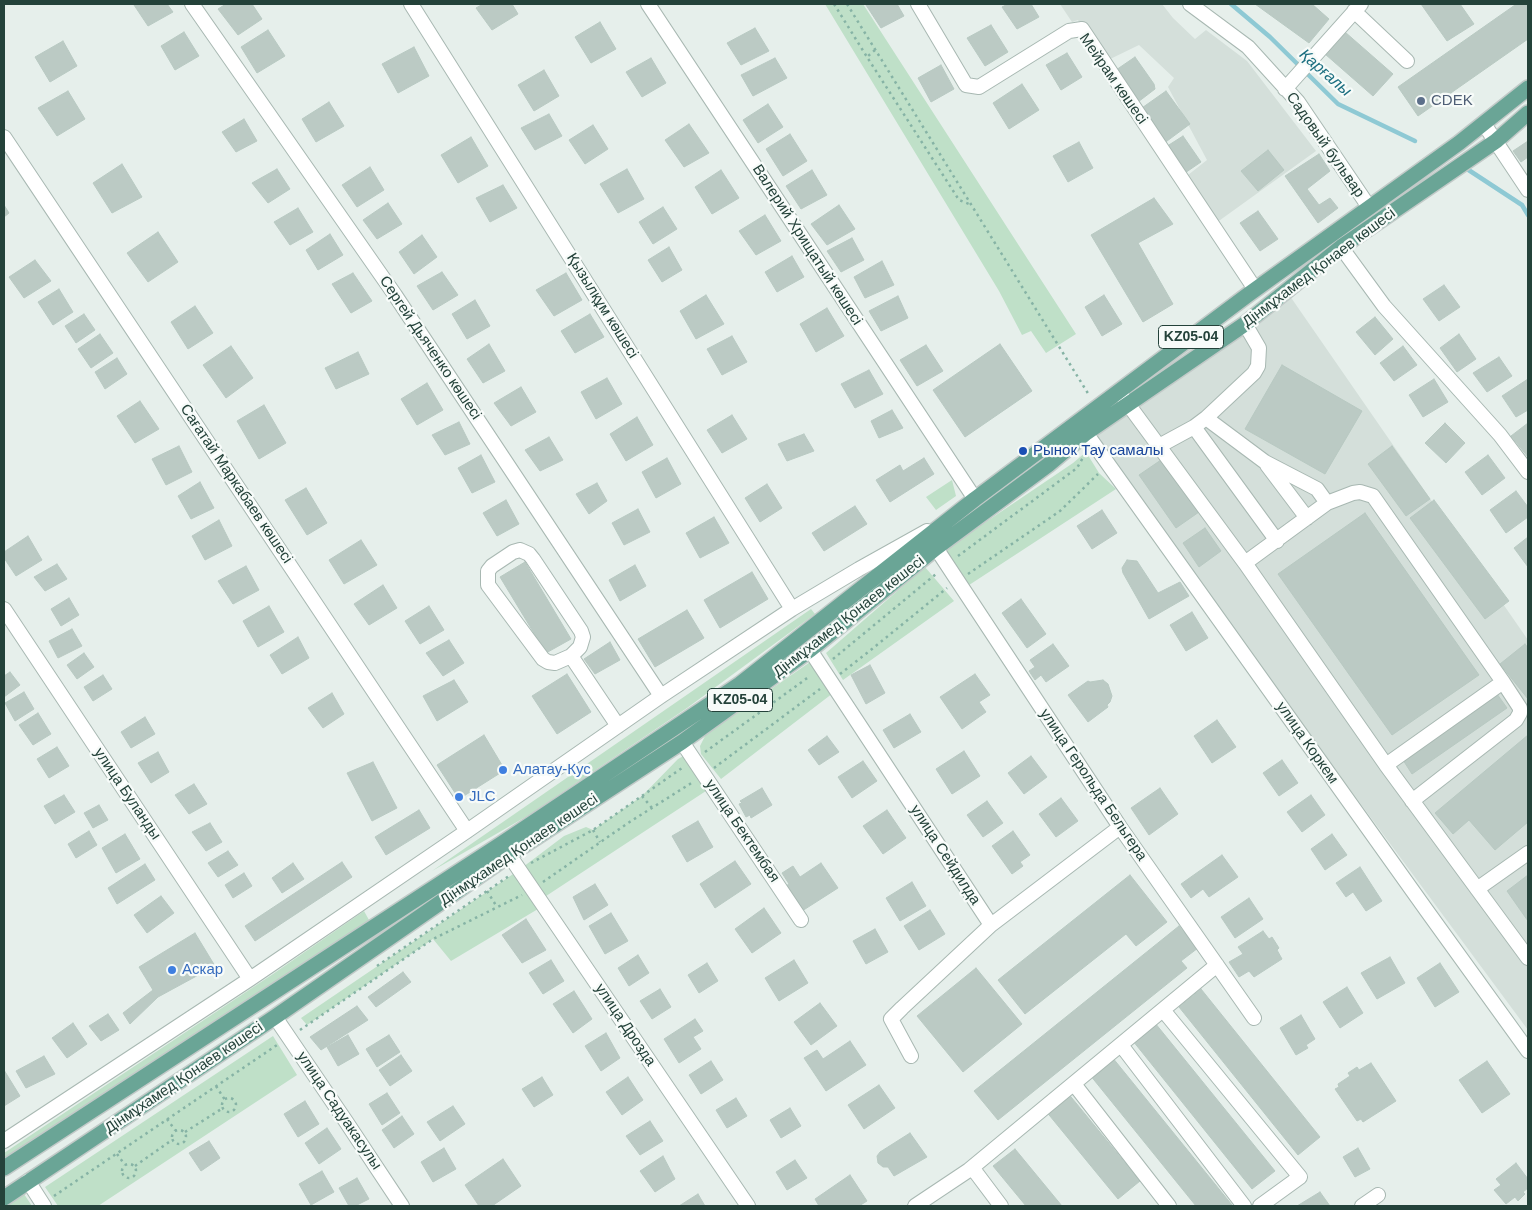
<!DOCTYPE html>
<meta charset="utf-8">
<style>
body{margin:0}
#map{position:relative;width:1532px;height:1210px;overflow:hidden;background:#e6efeb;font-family:Arial,sans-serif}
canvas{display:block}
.frame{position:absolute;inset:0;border:5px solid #24423a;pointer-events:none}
</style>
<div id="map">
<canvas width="1532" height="1210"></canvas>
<div class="frame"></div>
</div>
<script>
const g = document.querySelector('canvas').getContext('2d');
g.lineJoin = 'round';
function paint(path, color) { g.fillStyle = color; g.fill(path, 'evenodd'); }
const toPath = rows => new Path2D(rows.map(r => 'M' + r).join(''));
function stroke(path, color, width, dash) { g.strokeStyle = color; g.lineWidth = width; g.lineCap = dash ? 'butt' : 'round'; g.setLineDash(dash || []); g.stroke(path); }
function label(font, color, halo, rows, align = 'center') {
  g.font = font + ' Arial,sans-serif'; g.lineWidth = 4.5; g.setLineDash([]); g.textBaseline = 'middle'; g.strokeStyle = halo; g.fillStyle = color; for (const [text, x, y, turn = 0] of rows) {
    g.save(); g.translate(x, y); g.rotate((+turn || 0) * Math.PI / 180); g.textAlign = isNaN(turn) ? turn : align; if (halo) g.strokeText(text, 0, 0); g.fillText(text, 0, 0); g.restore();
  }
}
paint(toPath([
 [1060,4,1162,4,1173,18,1195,39,1206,30,1247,61,1316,151,1216,223,1183,179,1207,160,1168,87,1174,78,1139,45,1104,62,1078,20,1072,22],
 [1286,288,1292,299,1528,640,1528,1030,1092,441,1080,418]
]), '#d4dfda');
paint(toPath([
 [825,4,863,4,1076,334,1046,353,1031,331,1022,335,999,291],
 [1086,452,1099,473,1116,489,963,589,940,553,1073,463],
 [952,480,956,496,936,510,926,497],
 [925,567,954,601,843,680,826,653],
 [811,609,815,614,687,708,529,815,432,871],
 [816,658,837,690,721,779,701,754,700,746,706,734],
 [689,753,712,787,540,900,543,906,451,961,433,939,307,1025,301,1018,519,870,564,836,586,827,593,830,642,796,678,759],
 [364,911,369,920,4,1162,4,1153,273,974],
 [273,1036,297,1075,98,1206,58,1206,45,1187],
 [24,1194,32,1206,6,1206]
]), '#bfe0c8');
stroke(toPath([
 [1231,4,1270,37,1338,104,1415,141],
 [1464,167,1522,205,1528,215]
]), '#8ec9d4', 4.5);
const building = toPath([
 [137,4,167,4,173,12,148,26,134,5,137,4],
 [226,4,252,4,262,19,238,35,218,9,226,4],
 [483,4,512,4,518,14,492,30,476,8,483,4],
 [869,4,897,4,904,16,881,28,866,5,869,4],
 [1008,4,1031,4,1039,17,1017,29,1002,7,1008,4],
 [1255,4,1312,4,1329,19,1309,43,1255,4],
 [1421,4,1460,4,1474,24,1447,41,1421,4],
 [1514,4,1528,4,1528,39,1418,116,1398,87,1515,5,1514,4],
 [600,22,616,49,591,63,575,37,600,22],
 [991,25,1008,52,985,66,967,38,991,25],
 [755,28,769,51,741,65,727,43,755,28],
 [268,30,285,56,257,73,241,47,268,30],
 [184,32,199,56,175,70,161,46,184,32],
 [1345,32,1393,74,1373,96,1325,54,1345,32],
 [63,41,77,66,50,82,35,57,63,41],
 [414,47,429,76,398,93,382,64,414,47],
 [1067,53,1082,77,1061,90,1046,65,1067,53],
 [1135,57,1154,84,1155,89,1138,102,1116,70,1135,57],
 [651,58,666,83,642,97,626,72,651,58],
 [775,58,787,78,753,96,741,75,775,58],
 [941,65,954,89,931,102,918,78,941,65],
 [544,70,559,96,534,111,518,85,544,70],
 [1022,84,1039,110,1009,129,993,103,1022,84],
 [68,91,85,119,57,136,38,108,68,91],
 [1166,91,1190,124,1163,144,1139,110,1166,91],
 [329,102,344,126,316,142,302,119,329,102],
 [768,104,783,127,758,143,743,120,768,104],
 [549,114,562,136,535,150,521,128,549,114],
 [244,119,257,141,236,152,222,132,244,119],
 [689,124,709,153,684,167,665,140,689,124],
 [593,125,608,149,585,164,569,140,593,125],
 [790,134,807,161,783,176,766,149,790,134],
 [1183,136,1201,162,1179,177,1161,150,1183,136],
 [471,137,488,166,458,183,441,155,471,137],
 [1528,141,1528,157,1521,162,1513,151,1528,141],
 [1079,142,1093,168,1068,182,1053,156,1079,142],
 [1268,150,1284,170,1258,191,1241,171,1268,150],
 [1319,154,1330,171,1307,189,1319,205,1330,198,1338,208,1318,223,1285,176,1319,154],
 [122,164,142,197,112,213,93,183,122,164],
 [370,167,384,190,357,207,342,185,370,167],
 [277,169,290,189,268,203,252,183,277,169],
 [627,169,644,199,618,213,600,184,627,169],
 [721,170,739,198,712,214,695,187,721,170],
 [812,170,827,195,801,209,786,186,812,170],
 [503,185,517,208,490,222,476,198,503,185],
 [1154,198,1173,224,1138,243,1173,304,1143,322,1091,235,1154,198],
 [388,203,402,224,377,239,363,220,388,203],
 [4,205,9,213,4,217,4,205],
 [839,205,855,229,827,245,811,224,839,205],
 [663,207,677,229,653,244,639,222,663,207],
 [298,208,313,232,290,245,274,222,298,208],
 [1258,211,1278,239,1260,251,1240,223,1258,211],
 [765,215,781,241,756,255,739,231,765,215],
 [158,232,178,262,148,282,127,253,158,232],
 [330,234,343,255,318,270,306,250,330,234],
 [422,235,437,257,414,274,399,252,422,235],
 [852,238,864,260,841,272,827,251,852,238],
 [669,247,682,270,662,282,648,260,669,247],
 [792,256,804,277,777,292,765,272,792,256],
 [35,260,51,281,24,298,9,277,35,260],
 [882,261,894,285,865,298,854,277,882,261],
 [442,272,458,295,433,310,417,286,442,272],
 [353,273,372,301,351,313,332,284,353,273],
 [566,273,582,300,554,316,536,290,566,273],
 [1444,285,1460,307,1439,321,1423,299,1444,285],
 [59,289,73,312,53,325,38,302,59,289],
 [706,295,724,324,696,339,680,311,706,295],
 [1104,295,1122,324,1102,336,1085,307,1104,295],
 [898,296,908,318,881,331,869,311,898,296],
 [475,300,490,326,467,339,452,314,475,300],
 [195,306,213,333,188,349,171,322,195,306],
 [827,308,844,336,816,352,800,324,827,308],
 [84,314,95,330,76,343,65,326,84,314],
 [590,314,604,337,575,353,561,331,590,314],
 [1375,317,1393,339,1375,355,1356,332,1375,317],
 [100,334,113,353,91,368,78,349,100,334],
 [1459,334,1476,359,1457,372,1440,348,1459,334],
 [732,336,747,362,722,375,707,349,732,336],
 [489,344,505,371,483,383,467,359,489,344],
 [1000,344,1032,391,965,437,933,390,1000,344],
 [926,345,943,371,917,386,900,360,926,345],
 [231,346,253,378,226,398,203,365,231,346],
 [1403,346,1417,365,1394,381,1380,363,1403,346],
 [358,352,369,374,336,389,325,368,358,352],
 [1499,357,1512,376,1487,392,1473,373,1499,357],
 [117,358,127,374,105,389,95,372,117,358],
 [1282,365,1362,411,1325,474,1245,429,1282,365],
 [869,370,883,394,855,408,841,384,869,370],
 [607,378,622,404,596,419,581,392,607,378],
 [1434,379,1448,402,1423,417,1409,395,1434,379],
 [1528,379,1528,410,1516,417,1502,396,1528,379],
 [427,383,443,410,417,425,401,399,427,383],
 [521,387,536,412,511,426,494,403,521,387],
 [140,401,159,429,135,443,117,416,140,401],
 [264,405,286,443,259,459,237,421,264,405],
 [892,410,903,428,879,438,871,421,892,410],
 [732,415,747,439,722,453,707,430,732,415],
 [637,417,653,445,626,461,610,434,637,417],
 [459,422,470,444,445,455,432,435,459,422],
 [1445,423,1465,443,1446,463,1425,443,1445,423],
 [1528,423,1528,457,1511,436,1528,423],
 [804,434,814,451,787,461,778,444,804,434],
 [549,437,563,460,540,471,525,450,549,437],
 [179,446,192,472,166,485,152,459,179,446],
 [1392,446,1430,499,1406,516,1368,464,1392,446],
 [481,455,495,482,472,493,458,468,481,455],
 [1488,455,1505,478,1482,495,1465,472,1488,455],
 [667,458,681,484,656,498,642,472,667,458],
 [924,458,934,474,890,502,876,480,900,465,903,471,924,458],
 [1161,460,1199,512,1176,528,1139,475,1161,460],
 [200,482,214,508,191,519,178,496,200,482],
 [597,483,607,501,589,514,576,494,597,483],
 [767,484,782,508,760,522,745,498,767,484],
 [306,488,327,523,307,535,285,500,306,488],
 [1516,491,1528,507,1528,517,1506,533,1490,510,1516,491],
 [506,500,519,524,497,536,483,513,506,500],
 [1434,500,1509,601,1485,619,1410,518,1434,500],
 [855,506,867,524,824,551,812,533,855,506],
 [638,509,650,532,624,545,612,523,638,509],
 [1102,510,1117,533,1092,549,1077,526,1102,510],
 [1365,513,1479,675,1392,735,1278,574,1365,513],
 [714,517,729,543,700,558,686,533,714,517],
 [219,520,232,546,205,560,192,536,219,520],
 [1205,528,1221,551,1199,567,1183,543,1205,528],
 [28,536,42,560,16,576,4,558,4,552,28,536],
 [1528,537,1528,567,1514,548,1528,537],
 [361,540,377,565,344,584,329,560,361,540],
 [1127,560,1137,561,1158,593,1180,582,1189,596,1149,619,1123,573,1122,568,1127,560],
 [525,562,571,639,546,653,500,577,525,562],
 [57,564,67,579,45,591,34,577,57,564],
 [635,565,646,586,620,601,609,580,635,565],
 [246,566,259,590,233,604,218,581,246,566],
 [752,572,768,599,720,628,704,600,752,572],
 [383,585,397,608,369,625,354,604,383,585],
 [69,598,79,615,61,626,51,609,69,598],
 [1021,599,1046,634,1027,648,1002,613,1021,599],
 [269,606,284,632,258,647,243,621,269,606],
 [429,606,444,630,420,644,405,621,429,606],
 [687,610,704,638,655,667,638,639,687,610],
 [1192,612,1208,638,1186,651,1170,625,1192,612],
 [72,629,82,646,58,658,49,641,72,629],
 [298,637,309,658,282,674,270,655,298,637],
 [449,640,464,663,443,676,426,653,449,640],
 [610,642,620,660,595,674,584,659,610,642],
 [1053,644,1069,666,1046,682,1041,675,1035,680,1029,671,1035,667,1030,660,1053,644],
 [1525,644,1528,648,1528,699,1500,664,1525,644],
 [84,653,94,667,77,679,67,665,84,653],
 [870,665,885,693,866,704,851,675,870,665],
 [10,672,20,685,4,697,4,676,10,672],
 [567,674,591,712,557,734,532,696,567,674],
 [975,674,990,695,979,702,986,712,962,729,940,697,975,674],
 [103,675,112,689,93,701,84,687,103,675],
 [454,680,468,702,437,721,423,696,454,680],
 [1103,680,1108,684,1112,696,1110,702,1107,705,1108,707,1088,722,1068,695,1088,681,1090,682,1103,680],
 [24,692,34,709,15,721,5,703,24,692],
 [332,693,344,714,323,728,308,708,332,693],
 [1497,694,1507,708,1412,774,1403,760,1497,694],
 [38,713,51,734,33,745,19,725,38,713],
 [910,714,921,732,894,748,883,730,910,714],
 [145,717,155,734,131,748,121,732,145,717],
 [1217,720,1236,747,1212,763,1194,736,1217,720],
 [484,735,505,770,459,799,437,765,484,735],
 [1528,735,1528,822,1495,850,1469,820,1453,834,1435,813,1528,735],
 [827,736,839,752,819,765,808,750,827,736],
 [57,747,69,766,49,778,37,759,57,747],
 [964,751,980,776,952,794,936,769,964,751],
 [158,752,169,772,151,783,138,763,158,752],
 [1031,756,1047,777,1024,794,1008,773,1031,756],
 [1282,760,1298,783,1279,796,1263,773,1282,760],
 [863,761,877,781,852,798,838,777,863,761],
 [373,762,397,808,372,821,347,773,373,762],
 [194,784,207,804,189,814,175,795,194,784],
 [762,788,772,805,751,818,750,815,746,817,739,804,742,803,740,801,762,788],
 [1160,788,1178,814,1149,835,1131,808,1160,788],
 [64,795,75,812,55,824,44,806,64,795],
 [1311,795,1325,815,1302,832,1287,812,1311,795],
 [1061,798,1078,821,1056,837,1039,814,1061,798],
 [987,801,1003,823,983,837,967,815,987,801],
 [99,805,108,820,93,828,84,813,99,805],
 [419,810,430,828,386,855,375,837,419,810],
 [887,810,906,838,883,854,863,826,887,810],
 [698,821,713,847,687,862,672,836,698,821],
 [210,823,222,842,206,851,192,832,210,823],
 [89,831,97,845,76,858,68,844,89,831],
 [1013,831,1030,855,1020,862,1023,866,1012,874,992,846,1013,831],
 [125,834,140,859,116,873,102,848,125,834],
 [1332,834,1347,855,1325,870,1311,849,1332,834],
 [228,851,238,865,218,877,208,863,228,851],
 [1222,855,1238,877,1209,897,1203,889,1191,898,1181,884,1222,855],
 [735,861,751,884,715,908,700,884,735,861],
 [342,862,352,877,255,941,245,926,342,862],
 [293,863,304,879,282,893,272,878,293,863],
 [821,863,838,888,802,911,786,886,789,884,782,873,793,866,800,877,821,863],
 [145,864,155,880,117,904,108,888,145,864],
 [1360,867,1382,901,1366,911,1353,892,1346,897,1336,883,1360,867],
 [244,873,252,886,233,898,225,885,244,873],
 [1130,875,1167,922,1136,946,1126,934,1025,1014,998,980,1130,875],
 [1528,875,1528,921,1507,891,1528,875],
 [912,882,926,906,900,921,886,898,912,882],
 [595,884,608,905,584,920,573,897,595,884],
 [161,896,174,913,147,933,134,915,161,896],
 [1249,898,1263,919,1235,938,1221,917,1249,898],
 [764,908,781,933,752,953,735,929,764,908],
 [930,910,945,934,919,950,904,926,930,910],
 [611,913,628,941,605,954,589,926,611,913],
 [526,919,546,950,522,963,502,935,526,919],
 [1179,926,1198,948,1181,961,1187,968,998,1120,974,1091,1179,926],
 [875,929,888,952,866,964,853,941,875,929],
 [1263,931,1269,939,1272,937,1279,948,1277,950,1282,959,1254,977,1249,971,1239,977,1229,962,1243,954,1238,947,1263,931],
 [195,933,215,966,158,997,130,1024,123,1013,153,990,139,967,195,933],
 [638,955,649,973,629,986,618,968,638,955],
 [1390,957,1405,983,1377,999,1361,973,1390,957],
 [551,960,564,981,543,994,529,973,551,960],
 [794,960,808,983,779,1001,765,978,794,960],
 [707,963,718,981,699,993,688,975,707,963],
 [1440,963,1459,992,1435,1007,1417,978,1440,963],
 [976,968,1022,1024,963,1072,917,1016,976,968],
 [403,972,411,982,376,1007,368,997,403,972],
 [1347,987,1363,1013,1340,1028,1323,1002,1347,987],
 [660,989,671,1007,652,1019,640,1001,660,989],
 [1201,989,1320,1137,1298,1155,1179,1007,1201,989],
 [574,991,592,1019,573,1033,553,1004,574,991],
 [820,1003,837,1026,811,1045,794,1022,820,1003],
 [357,1006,368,1020,321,1050,310,1037,357,1006],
 [108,1014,119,1030,101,1041,89,1026,108,1014],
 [1301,1015,1315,1039,1306,1045,1308,1048,1296,1055,1280,1028,1301,1015],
 [695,1019,703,1031,693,1037,701,1049,679,1063,664,1039,695,1019],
 [73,1023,87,1044,67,1058,52,1038,73,1023],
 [1155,1023,1275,1171,1252,1189,1133,1041,1155,1023],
 [606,1033,620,1058,601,1071,585,1046,606,1033],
 [348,1035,359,1054,338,1066,327,1047,348,1035],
 [389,1035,400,1052,377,1067,366,1049,389,1035],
 [850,1041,866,1065,826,1091,804,1058,817,1050,823,1059,850,1041],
 [401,1055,412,1071,390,1086,379,1070,401,1055],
 [44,1056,55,1074,26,1088,16,1071,44,1056],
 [1112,1057,1232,1205,1230,1206,1196,1206,1090,1075,1112,1057],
 [711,1061,723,1080,701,1094,689,1075,711,1061],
 [1487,1061,1510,1094,1482,1113,1459,1080,1487,1061],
 [1371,1063,1396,1101,1363,1122,1361,1119,1357,1121,1335,1089,1339,1087,1338,1084,1350,1076,1348,1073,1357,1067,1359,1070,1371,1063],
 [4,1070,20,1096,4,1106,4,1070],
 [542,1077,553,1095,534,1107,522,1089,542,1077],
 [628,1077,643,1100,622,1115,606,1092,628,1077],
 [879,1085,895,1108,864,1129,848,1105,879,1085],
 [1067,1092,1140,1181,1118,1199,1045,1110,1067,1092],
 [387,1093,400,1113,382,1125,369,1104,387,1093],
 [736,1098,747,1116,727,1128,716,1110,736,1098],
 [305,1101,319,1124,298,1137,284,1114,305,1101],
 [453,1106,465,1124,440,1141,427,1122,453,1106],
 [790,1108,801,1126,781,1138,770,1120,790,1108],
 [402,1116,414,1134,394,1148,382,1130,402,1116],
 [650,1121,663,1141,640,1155,626,1136,650,1121],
 [327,1128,341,1149,319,1164,305,1143,327,1128],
 [910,1133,927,1157,894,1176,888,1167,883,1167,878,1163,877,1156,880,1152,910,1133],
 [209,1141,220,1158,201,1171,189,1153,209,1141],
 [444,1148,456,1169,433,1182,421,1162,444,1148],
 [1358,1148,1370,1169,1355,1177,1343,1157,1358,1148],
 [1015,1149,1062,1206,1026,1206,993,1166,1015,1149],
 [663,1156,675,1179,655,1192,640,1171,663,1156],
 [503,1159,521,1186,492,1206,479,1206,465,1185,503,1159],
 [795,1160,807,1178,787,1190,776,1172,795,1160],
 [1516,1163,1528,1179,1528,1188,1523,1192,1525,1194,1518,1201,1515,1197,1506,1204,1494,1190,1501,1185,1496,1179,1516,1163],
 [322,1171,334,1192,311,1205,299,1184,322,1171],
 [850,1175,867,1201,859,1206,819,1206,815,1199,850,1175],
 [357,1178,369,1199,355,1206,349,1206,339,1188,357,1178],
 [1320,1192,1330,1206,1297,1206,1320,1192],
 [698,1194,705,1206,679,1206,698,1194]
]);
paint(building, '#bbcac4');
stroke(building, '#b8c9c2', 1);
const minor = toPath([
 [192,4,395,295,661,696],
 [411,4,792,609],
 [648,4,975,499],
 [918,4,966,85,979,87,1069,31,1082,29,1255,289],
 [1190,4,1248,47,1298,102,1369,207],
 [1354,11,1407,61],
 [1285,89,1361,4],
 [1484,124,1528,190],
 [4,137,467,831],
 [1341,247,1384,306,1500,435,1528,472],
 [1122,396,1245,563,1327,503,1317,489,1265,462,1206,418,1194,427,1159,446],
 [1206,418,1254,373,1258,366,1259,348,1245,324],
 [1194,427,1277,541],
 [1086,433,1427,911,1528,1051],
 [1267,465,1307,518],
 [936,548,1120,827,1254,1018],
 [520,550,529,554,533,559,581,631,583,637,580,647,571,656,555,663,548,662,543,659,488,585,488,571,492,566,513,552,520,550],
 [1245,563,1386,765,1503,682,1373,496,1360,492,1353,493,1327,503],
 [4,609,250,979],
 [810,650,991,925,1120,827],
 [571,656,618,726],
 [682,742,801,920],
 [1386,765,1528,958],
 [1412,801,1516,720,1520,713,1520,708,1503,682],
 [503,846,748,1206],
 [1477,889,1528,853],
 [1163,1010,1300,1177,1260,1206],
 [275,1017,347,1123,402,1206],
 [1121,1045,1244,1206],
 [911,1056,891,1019,902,1008,991,925],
 [1074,1084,1169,1206],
 [4,1141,250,979,467,831,661,696,792,609,859,569,927,531],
 [969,1170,1217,965],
 [28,1181,44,1206],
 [915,1206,969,1170,975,1171,977,1174,1001,1206],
 [1362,1206,1378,1195]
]);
const major = toPath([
 [4,1168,501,844,740,684,975,499,1249,294,1459,143,1528,88],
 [4,1198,275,1017,509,855,682,742,810,650,936,548,1048,465,1086,433,1245,324,1341,247,1496,141,1528,113]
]);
stroke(minor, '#a8b8b2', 16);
stroke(major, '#c2cac8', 18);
stroke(toPath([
 [834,4,867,57],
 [847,4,1089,395],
 [875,50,867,57,959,200,969,204],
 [958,556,1077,468,1085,454],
 [968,574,1060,511,1098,474],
 [833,659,936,574],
 [840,674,872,649,947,588],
 [705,752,810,676],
 [714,768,820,689],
 [642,796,652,808],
 [593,830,600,842],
 [531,863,593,830,682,768],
 [543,882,628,823,693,782],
 [487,891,497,907],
 [377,966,509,876],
 [300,1030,433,939,522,895],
 [216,1086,225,1100],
 '222 1105a7 7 0 1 1 14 0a7 7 0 1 1-14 0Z',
 [167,1119,175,1130],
 '172 1137a7 7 0 1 1 14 0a7 7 0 1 1-14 0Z',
 [185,1132,223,1108],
 [117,1154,125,1165],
 '122 1171a7 7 0 1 1 14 0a7 7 0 1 1-14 0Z',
 [135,1166,172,1140],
 [54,1196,277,1045]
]), '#86b3a5', 2.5, [2.5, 4]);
stroke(minor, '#fff', 14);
stroke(major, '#6aa596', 15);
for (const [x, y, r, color] of [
 [1421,101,5,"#5c6f8a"],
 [1023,451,5,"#1a4fb4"],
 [503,770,5,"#3f7fe0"],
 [459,797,5,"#3f7fe0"],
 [172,970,5,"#3f7fe0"]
]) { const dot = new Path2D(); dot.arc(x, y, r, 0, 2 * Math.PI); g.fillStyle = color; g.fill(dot); stroke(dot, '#f7fbf9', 2); }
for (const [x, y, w] of [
 [1191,337,65],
 [740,700,65]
]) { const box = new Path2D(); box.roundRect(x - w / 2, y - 11.5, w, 23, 4); g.fillStyle = '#f7fbf9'; g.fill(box); stroke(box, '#24423a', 1); }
label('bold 14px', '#24423a', null, [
 ["KZ05-04",1191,337],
 ["KZ05-04",740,700]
]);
label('15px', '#24423a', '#f7fbf9', [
 ["Мейрам көшесі",1113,79,55],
 ["Садовый бульвар",1325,145,55],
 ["Валерий Хрищатый көшесі",807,245,57],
 ["Дінмұхамед Қонаев көшесі",1319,268,-37],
 ["Қызылқұм көшесі",602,306,58],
 ["Сергей Дьяченко көшесі",430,348,56],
 ["Сағатай Маркабаев көшесі",236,484,56],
 ["Дінмұхамед Қонаев көшесі",849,617,-38],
 ["улица Коркем",1307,743,55],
 ["улица Герольда Бельгера",1093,785,56],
 ["улица Буланды",127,794,56],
 ["улица Бектембая",742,831,56],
 ["Дінмұхамед Қонаев көшесі",519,850,-34],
 ["улица Сейдилда",945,855,57],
 ["улица Дрозда",625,1025,56],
 ["Дінмұхамед Қонаев көшесі",184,1078,-34],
 ["улица Садуакасулы",339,1111,56]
]);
label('15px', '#4e5e75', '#f7fbf9', [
 ["CDEK",1431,101]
], 'left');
label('15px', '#164399', '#f7fbf9', [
 ["Рынок Тау самалы",1033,451]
], 'left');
label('15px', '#366cbe', '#f7fbf9', [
 ["Алатау-Кус",513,770],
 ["JLC",469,797],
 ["Аскар",182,970]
], 'left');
label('italic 16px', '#1c6f80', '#f7fbf9', [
 ["Қарғалы",1325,73,41]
]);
</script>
